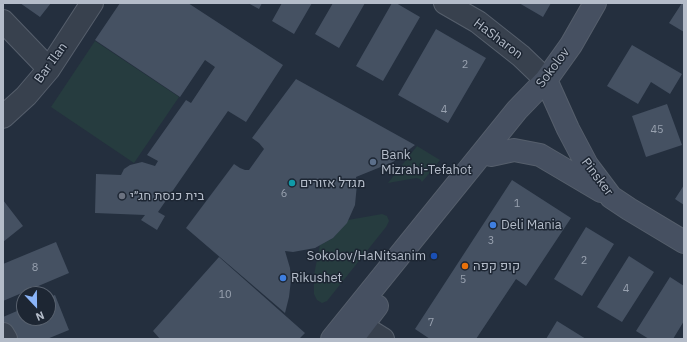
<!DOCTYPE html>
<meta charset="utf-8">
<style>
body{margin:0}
#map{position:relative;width:687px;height:342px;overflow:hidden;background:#242f3e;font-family:"IBM Plex Sans",sans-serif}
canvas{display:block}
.frame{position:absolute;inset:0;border:4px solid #b4bcc9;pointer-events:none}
.north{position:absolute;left:16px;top:286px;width:40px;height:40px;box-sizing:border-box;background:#1d2633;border:1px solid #59626f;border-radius:50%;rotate:158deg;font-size:11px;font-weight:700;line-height:16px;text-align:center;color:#b4bcc9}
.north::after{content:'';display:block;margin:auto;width:14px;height:18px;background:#8ab4f8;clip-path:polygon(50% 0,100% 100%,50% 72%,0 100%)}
</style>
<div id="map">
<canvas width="687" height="342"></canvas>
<div class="frame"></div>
<div class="north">N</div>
</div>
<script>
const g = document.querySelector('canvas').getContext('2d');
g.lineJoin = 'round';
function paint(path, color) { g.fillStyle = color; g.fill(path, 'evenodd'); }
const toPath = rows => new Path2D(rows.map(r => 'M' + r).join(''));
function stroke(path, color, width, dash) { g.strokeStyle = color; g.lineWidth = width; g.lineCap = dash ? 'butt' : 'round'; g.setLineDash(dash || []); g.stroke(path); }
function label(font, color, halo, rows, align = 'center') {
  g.font = font + ' "IBM Plex Sans",Heebo,sans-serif'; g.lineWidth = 3; g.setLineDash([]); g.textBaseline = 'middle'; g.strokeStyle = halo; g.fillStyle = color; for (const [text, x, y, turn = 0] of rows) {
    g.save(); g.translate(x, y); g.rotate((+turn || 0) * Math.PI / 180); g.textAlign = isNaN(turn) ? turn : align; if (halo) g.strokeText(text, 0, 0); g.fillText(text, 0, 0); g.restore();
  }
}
paint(toPath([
 [95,41,179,97,134,163,51,107],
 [417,146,440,160,422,182,420,179,416,178,388,183],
 [382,214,387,216,389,221,386,227,327,301,322,303,317,300,314,294,314,275,320,245,333,238,348,220]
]), '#263c3f');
paint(toPath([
 [20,3,51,3,40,17],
 [120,3,188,3,283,65,246,122,228,111,158,212,165,216,157,230,141,220,145,215,95,213,96,174,121,175,124,169,130,165,142,162,155,166,158,161,147,155,186,100,191,103,215,67,205,60,180,97,95,40],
 [248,3,262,3,259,9],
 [282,3,312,3,294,34,272,21],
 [333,3,365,3,339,48,315,34],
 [392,3,396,3,420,17,383,81,356,66],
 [519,3,551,3,543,17],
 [682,3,684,3,684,32,669,23],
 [436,29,486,58,448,123,398,95],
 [632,45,682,74,670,94,651,82,638,104,607,86],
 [296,79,415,145,393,162,356,177,357,184,355,205,347,223,333,238,315,248,293,252,285,251,290,268,291,280,289,297,285,313,186,228,234,164,240,168,245,170,249,170,264,149,259,143,252,138],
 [667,104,682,145,646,157,632,116],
 [512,180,571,218,526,286,516,279,476,339,430,339,415,329],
 [684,185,684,205,675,199],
 [3,200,23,226,3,242],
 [586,227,614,244,582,296,554,279],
 [56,242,69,273,3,301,3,264],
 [629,256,654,272,622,322,597,307],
 [219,257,305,333,299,339,160,339,153,331],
 [670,277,684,286,684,321,673,339,649,339,636,331],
 [55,295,69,330,47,339,14,339,3,322,3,317,24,308,24,318,48,318,48,298],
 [557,321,586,339,546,339]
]), '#455162');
const street = toPath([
 [445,3,478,22,521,56,546,80],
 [3,21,49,69],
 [3,117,26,96,49,69,92,3],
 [343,330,362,326,383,339],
 [3,334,6,339]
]);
const secondary = toPath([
 [546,80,568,129,587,165,611,197,629,209,684,242],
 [491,155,514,150,540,155,601,191],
 [332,339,517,110,546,80,571,45,595,3],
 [352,339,377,306]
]);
stroke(street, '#565f6c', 24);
stroke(secondary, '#565f6c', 24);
stroke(street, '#38414e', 22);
stroke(secondary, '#465061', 22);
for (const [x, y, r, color] of [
 [373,162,4,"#5c6f8a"],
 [292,183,4,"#0f9aa8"],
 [122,196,4,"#6b7280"],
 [493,225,4,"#3f7fe0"],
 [434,256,4,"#1a4fb4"],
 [465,266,4,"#e8710a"],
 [283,278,4,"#3f7fe0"]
]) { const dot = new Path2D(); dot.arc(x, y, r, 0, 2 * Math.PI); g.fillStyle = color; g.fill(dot); stroke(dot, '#1d2633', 1.5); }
label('11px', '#98a1af', null, [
 ["2",465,65],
 ["4",444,110],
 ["45",657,130],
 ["6",284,194],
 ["1",517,204],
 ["3",491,241],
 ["2",584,261],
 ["8",35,268],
 ["5",463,280],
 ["4",626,289],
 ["10",225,295],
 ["7",431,323]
]);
label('13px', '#b4bcc9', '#1d2633', [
 ["HaSharon",498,39,37],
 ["Bar Ilan",51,63,-54],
 ["Sokolov",553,68,-53],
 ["Pinsker",597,177,53]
]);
label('13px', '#b4bcc9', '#1d2633', [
 ["Bank",381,155],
 ["Mizrahi-Tefahot",381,170],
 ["מגדל אזורים",300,183],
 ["בית כנסת חג״י",130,196],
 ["Deli Mania",501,225],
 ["Sokolov/HaNitsanim",426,256,"right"],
 ["קופ קפה",473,266],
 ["Rikushet",291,278]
], 'left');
</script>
